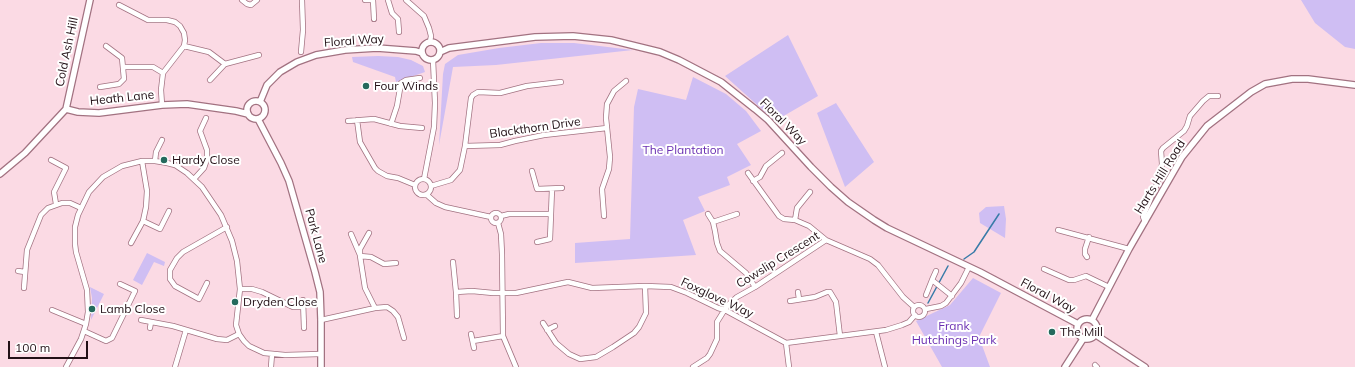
<!DOCTYPE html>
<style>
body{margin:0}
#map{position:relative;width:1355px;height:367px;overflow:hidden;background:#fbdae4;font-family:Mulish,sans-serif}
canvas{display:block}
.scale{position:absolute;left:8px;top:341px;width:80px;height:18px;box-sizing:border-box;border:2px solid #221016;border-top:0;padding-left:5px;font-size:12px;line-height:14px;white-space:nowrap;color:#221016;-webkit-text-stroke:3px #fff;paint-order:stroke}
</style>
<div id="map">
<canvas width="1355" height="367"></canvas>
<div class="scale">100 m</div>
</div>
<script>
const g = document.querySelector('canvas').getContext('2d');
g.lineJoin = 'round';
function paint(path, color) { g.fillStyle = color; g.fill(path, 'evenodd'); }
const toPath = rows => new Path2D(rows.map(r => 'M' + r).join(''));
function stroke(path, color, width, dash) { g.strokeStyle = color; g.lineWidth = width; g.lineCap = dash ? 'butt' : 'round'; g.setLineDash(dash || []); g.stroke(path); }
function label(font, color, halo, rows, align = 'center') {
  g.font = font + ' Mulish,sans-serif'; g.lineWidth = 4; g.setLineDash([]); g.textBaseline = 'middle'; g.strokeStyle = halo; g.fillStyle = color; for (const [text, x, y, turn = 0] of rows) {
    g.save(); g.translate(x, y); g.rotate((+turn || 0) * Math.PI / 180); g.textAlign = isNaN(turn) ? turn : align; if (halo) g.strokeText(text, 0, 0); g.fillText(text, 0, 0); g.restore();
  }
}
paint(toPath([
 [1301,0,1355,0,1355,49,1345,47,1315,23],
 [788,35,818,96,775,121,725,76],
 [541,43,574,43,633,50,496,65,453,67,439,145,443,74,445,64,458,55,499,48],
 [378,56,398,57,411,60,423,66,425,72,396,82,395,77,353,62,352,57],
 [693,77,726,94,746,111,761,131,737,144,751,165,727,177,730,185,698,197,705,211,683,220,696,255,575,263,575,243,630,239,634,107,638,89,686,100],
 [836,103,874,162,845,187,817,113],
 [1004,206,1006,219,1005,238,980,223,979,213,986,207],
 [147,253,165,262,164,266,154,262,142,285,133,280],
 [973,278,1001,293,979,337,990,367,942,367,916,321,950,305],
 [90,287,104,294,91,320,92,298]
]), '#cfbef3');
stroke(toPath([
 [964,259,974,252,999,214],
 [928,303,948,266]
]), '#387ba8', 1.5);
const minor = toPath([
 [242,0,247,4,251,5,257,0],
 [365,0,373,0],
 [373,0,374,19],
 [388,0,392,13,398,19,399,32],
 [406,0,424,16,429,28,431,36,430,42],
 [119,5,148,20,167,20,175,22,180,26,184,33,185,40,184,46,163,73,161,90,162,105],
 [184,46,209,52,225,64,259,55],
 [301,52,303,30,302,0],
 [124,67,153,67,163,73],
 [210,80,225,64],
 [100,87,119,84,124,79,122,58,106,46],
 [357,120,360,142,375,168,378,171,387,176,398,178,415,185],
 [348,121,374,119,400,126,422,128],
 [391,124,397,106,401,83,406,80,420,78],
 [465,146,500,145,515,141,544,135,607,128],
 [51,160,66,168,54,192,56,204],
 [155,161,156,152,162,140],
 [532,171,537,189,562,188],
 [748,173,779,216,784,219,795,220,809,226,826,240],
 '415 187a8 8 0 1 1 16 0a8 8 0 1 1-16 0Z',
 [194,179,204,168,207,159,207,150,200,131,206,118],
 [424,179,434,127,435,103,433,60],
 [753,181,760,177,766,166,782,153],
 [431,186,451,180,460,170,465,146,471,98,473,95,478,92,500,93,527,86,561,82],
 [427,195,436,203,445,207,491,217],
 '491 218a5 5 0 1 1 10 0a5 5 0 1 1-10 0Z',
 [708,214,713,222],
 [737,214,713,222,715,231,717,243,720,251,746,273,755,287],
 [501,216,509,214,551,214],
 [604,216,602,189,609,169,610,157,606,118,607,104,614,91,626,81],
 [795,220,797,208,810,192],
 [143,221,160,229,169,211],
 [1145,222,1143,217,1159,179,1162,164,1161,151,1163,148,1184,131,1187,126,1190,116,1203,101,1209,96,1218,96],
 [498,223,501,234,502,254,503,336,516,367],
 [1058,230,1129,249],
 [351,234,360,255],
 [537,242,550,239,552,189],
 [131,243,143,221,146,207,147,191,142,161],
 [360,256,360,249,369,233],
 [1087,257,1085,254,1085,249,1089,237],
 [453,262,456,292,472,291,493,293,516,293,568,282,592,288,645,286,671,287,687,293,718,308,725,310,786,343,886,330,902,325,909,322,915,315],
 [1044,269,1069,280,1074,280,1086,276,1109,287],
 [18,271,25,272],
 [936,271,932,280,952,296],
 [207,283,199,299,175,286,170,279,170,270,177,258,183,252,227,227],
 [24,288,27,250,41,215,48,208,62,203,70,203,81,208],
 [240,289,252,289,262,292,293,307,303,307],
 [456,292,457,316],
 [798,292,799,299],
 [926,295,932,280],
 [303,300,304,328],
 [790,301,815,297,827,292,830,292,836,302,840,336],
 '913 311a6 6 0 1 1 12 0a6 6 0 1 1-12 0Z',
 [375,308,365,288,360,256,371,257,384,264,396,263],
 [926,309,941,306,946,303,961,283,969,267],
 [52,310,86,324],
 [141,320,173,326,217,339,227,340,239,334],
 [321,320,375,308,387,307,393,311,398,317,404,338],
 [543,323,556,343,569,354,580,359,596,357,613,347,634,333,639,327,646,313,645,286],
 [150,328,151,322],
 [547,330,555,326],
 [84,331,106,341,112,338,135,291,120,284],
 [876,332,885,367],
 [471,334,474,348],
 [473,341,503,336],
 [786,343,789,367],
 [1095,365,1097,367],
 [66,367,81,339,86,324,88,312,87,290,76,252,75,244,75,227,78,215,89,192,103,177,122,166,142,161,155,161,167,163,175,165,187,173,202,187,221,215,232,241,237,261,240,289,236,325,239,334,244,341,249,346,264,353,285,355,320,354],
 [175,367,186,330],
 [271,367,272,354],
 [693,367,707,358,710,354,717,339,717,322,727,306,737,297,755,287,826,240,870,259,878,265,903,297,914,307]
]);
const tertiary = toPath([
 '422 51a9 9 0 1 1 18 0a9 9 0 1 1-18 0Z',
 [440,52,449,48,535,37,573,36,611,40,660,52,679,60,721,82,755,109,768,120,811,167,831,187,848,202,874,220,887,228,980,272,1078,324],
 '247 110a9 9 0 1 1 18 0a9 9 0 1 1-18 0Z',
 [260,102,267,85,280,72,297,62,316,55,345,50,377,48,416,51,422,53],
 [66,109,78,112,99,113,162,105,187,104,236,111,248,114],
 [258,119,281,163,289,181,315,272,320,292,321,320,321,367],
 [0,174,25,153,66,109,90,0],
 '1077 329a10 10 0 1 1 20 0a10 10 0 1 1-20 0Z',
 [1092,320,1129,249,1182,157,1207,126,1251,92,1265,84,1292,79,1308,79,1355,85],
 [1096,335,1145,367],
 [1065,367,1083,339]
]);
stroke(minor, '#a27281', 6);
stroke(tertiary, '#a27281', 8);
stroke(minor, '#fff', 4.5);
stroke(tertiary, '#fff', 5.5);
for (const [x, y, r, color] of [
 [366,86,4,"#246a5d"],
 [164,160,4,"#246a5d"],
 [235,302,4,"#246a5d"],
 [92,309,4,"#246a5d"],
 [1052,332,4,"#246a5d"]
]) { const dot = new Path2D(); dot.arc(x, y, r, 0, 2 * Math.PI); g.fillStyle = color; g.fill(dot); stroke(dot, '#fff', 1.5); }
label('12px', '#221016', '#fff', [
 ["Floral Way",354,41,-4],
 ["Cold Ash Hill",67,52,-78],
 ["Heath Lane",122,98,-6],
 ["Floral Way",783,122,45],
 ["Blackthorn Drive",535,128,-8],
 ["Harts Hill Road",1160,177,-58],
 ["Park Lane",316,236,75],
 ["Cowslip Crescent",778,260,-32],
 ["Floral Way",1048,296,28],
 ["Foxglove Way",717,298,25]
]);
label('12px', '#221016', '#fff', [
 ["Four Winds",374,86],
 ["Hardy Close",172,160],
 ["Dryden Close",243,302],
 ["Lamb Close",100,309],
 ["The Mill",1060,332]
], 'left');
label('12px', '#6a2fb2', '#fff', [
 ["The Plantation",683,150],
 ["Frank",954,326],
 ["Hutchings Park",954,340]
]);
</script>
